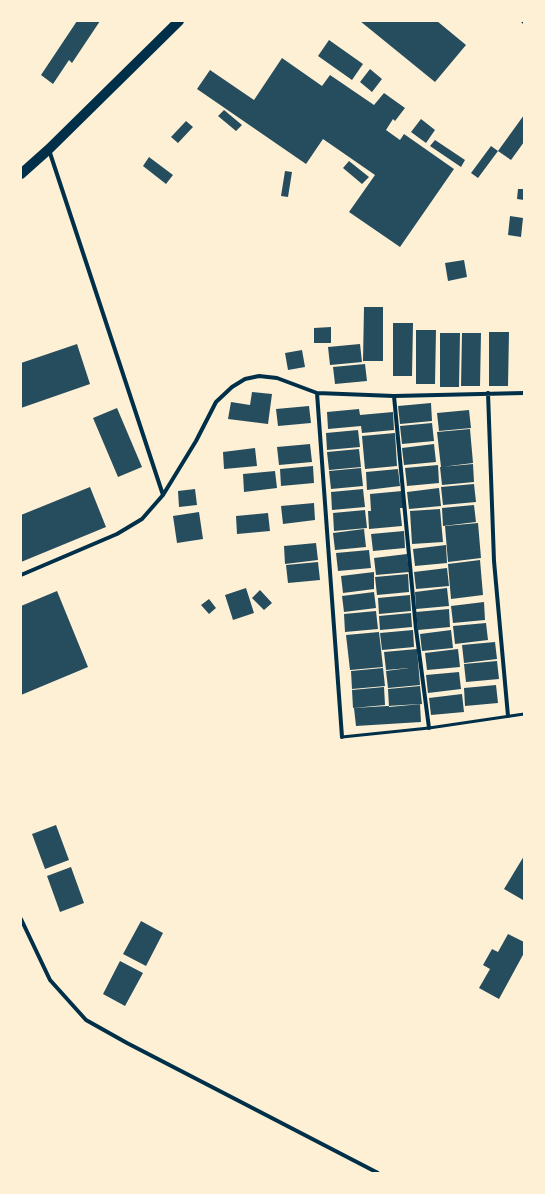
<!DOCTYPE html>
<style>
body{margin:0}
#map{position:relative;width:545px;height:1194px;overflow:hidden;background:#fdf0d5;font-family:Mulish,sans-serif}
canvas{display:block}
.frame{position:absolute;inset:0;border:22px solid #fdf0d5;pointer-events:none}
</style>
<div id="map">
<canvas width="545" height="1194"></canvas>
<div class="frame"></div>
</div>
<script>
const g = document.querySelector('canvas').getContext('2d');
g.lineJoin = 'round';
function paint(path, color) { g.fillStyle = color; g.fill(path, 'evenodd'); }
const toPath = rows => new Path2D(rows.map(r => 'M' + r).join(''));
function stroke(path, color, width, dash) { g.strokeStyle = color; g.lineWidth = width; g.lineCap = dash ? 'butt' : 'round'; g.setLineDash(dash || []); g.stroke(path); }
paint(toPath([
 [77,21,100,21,72,63,69,60,53,84,41,75],
 [360,21,437,21,466,45,435,82],
 [329,40,363,64,352,80,318,56],
 [282,58,322,86,330,75,374,105,384,93,405,108,395,121,393,119,386,130,400,140,404,134,454,169,400,247,349,212,375,175,323,139,306,164,197,89,210,70,254,100],
 [370,69,382,79,372,92,360,82],
 [224,110,242,125,236,131,218,116],
 [524,115,524,142,511,160,498,151],
 [421,119,435,130,426,143,411,132],
 [186,121,193,127,178,143,171,137],
 [435,140,465,160,461,167,430,146],
 [491,146,498,151,478,178,471,173],
 [149,157,173,175,166,184,143,166],
 [349,161,369,177,362,184,343,168],
 [285,171,292,172,288,197,281,196],
 [518,189,524,189,524,200,517,199],
 [510,216,523,218,521,237,508,235],
 [464,260,467,277,448,281,445,263],
 [364,307,383,307,383,361,363,361],
 [393,323,413,323,412,376,393,376],
 [331,327,331,343,314,343,314,328],
 [416,330,436,330,435,384,416,384],
 [489,332,509,332,508,386,489,386],
 [440,333,460,333,459,387,440,387],
 [462,333,481,333,480,386,461,386],
 [77,344,90,384,21,408,21,363],
 [360,344,362,362,330,365,328,347],
 [302,350,305,367,288,370,285,353],
 [365,364,367,381,335,384,333,367],
 [252,392,272,394,268,424,228,419,231,402,250,405],
 [431,403,432,421,400,424,398,406],
 [309,406,311,423,278,426,276,409],
 [117,408,142,467,118,477,93,418],
 [359,409,360,415,393,412,394,430,362,433,361,426,328,429,327,412],
 [469,410,471,428,439,431,437,413],
 [432,423,434,441,402,444,400,426],
 [470,429,473,463,441,467,437,432],
 [358,430,360,447,327,450,326,433],
 [395,433,397,466,365,469,362,436],
 [310,444,312,462,279,465,277,447],
 [434,444,436,462,404,465,402,448],
 [255,448,257,466,224,469,223,452],
 [359,449,361,467,329,470,327,452],
 [473,464,474,482,442,485,440,467],
 [438,465,439,483,407,486,405,468],
 [313,466,314,483,281,486,280,469],
 [361,468,363,486,331,489,329,471],
 [398,469,400,486,367,490,366,472],
 [275,471,277,488,244,492,243,474],
 [474,484,476,502,443,505,441,487],
 [90,487,106,527,21,562,21,515],
 [439,488,441,506,409,509,407,492],
 [195,489,197,505,179,507,178,491],
 [363,489,365,507,332,510,331,492],
 [402,491,404,508,400,508,402,526,369,529,368,511,371,511,370,494],
 [314,503,315,520,283,524,281,506],
 [474,505,476,522,443,526,442,508],
 [440,509,443,542,412,544,410,511],
 [365,510,367,528,334,531,333,513],
 [199,512,203,539,177,543,173,516],
 [268,513,270,531,237,534,236,516],
 [478,523,481,558,448,562,445,526],
 [364,529,366,547,335,550,333,533],
 [404,531,405,548,373,551,371,534],
 [316,543,318,560,285,564,284,546],
 [446,545,447,563,415,566,413,549],
 [369,550,371,568,338,571,336,553],
 [407,554,409,572,376,575,374,558],
 [480,560,483,595,451,599,448,564],
 [318,562,320,580,288,583,286,565],
 [447,568,449,586,416,589,414,572],
 [374,572,374,589,343,593,341,576],
 [408,574,409,592,377,595,375,577],
 [246,588,254,613,233,620,225,595],
 [447,588,449,606,416,609,415,592],
 [260,590,272,603,264,610,252,598],
 [57,591,88,667,21,695,21,606],
 [374,592,376,608,344,612,342,596],
 [410,595,411,611,379,614,378,598],
 [209,599,216,608,209,614,201,605],
 [484,602,485,620,453,623,451,606],
 [449,609,450,627,418,630,416,612],
 [376,611,378,629,345,632,344,614],
 [411,613,412,627,380,630,379,616],
 [486,623,488,640,455,644,453,626],
 [413,630,414,647,382,650,380,633],
 [451,630,453,648,422,651,420,634],
 [379,632,383,667,350,670,346,635],
 [495,642,497,659,464,663,462,645],
 [417,649,420,685,388,688,386,671,409,668,386,670,384,652],
 [458,649,460,667,427,670,425,653],
 [497,661,499,679,466,682,464,664],
 [383,668,385,686,352,689,351,671],
 [459,672,461,689,428,693,426,675],
 [496,685,498,703,465,706,464,688],
 [420,686,422,704,389,707,388,689],
 [384,687,385,705,353,708,352,690],
 [462,694,464,712,431,715,429,698],
 [420,704,421,722,356,726,354,708],
 [56,825,69,860,45,869,32,834],
 [524,856,524,899,523,900,504,889],
 [71,867,84,903,60,912,47,876],
 [141,921,163,933,146,966,123,954],
 [508,934,524,942,524,953,499,999,479,988,490,969,483,965,492,949,498,952],
 [120,961,143,973,125,1006,103,994]
]), '#264d5e');
stroke(toPath([
 [342,737,429,728,524,714]
]), '#003049', 3);
stroke(toPath([
 [523,21,524,22],
 [49,150,163,495],
 [317,393,342,737],
 [488,393,494,561,508,716],
 [394,396,416,629,429,728],
 [21,575,117,534,142,519,163,495,196,441,216,402,232,387,245,379,259,376,277,378,317,393,394,396,524,393],
 [21,919,50,980,86,1020,127,1043,378,1173]
]), '#003049', 4);
stroke(toPath([
 [21,174,49,149,179,21]
]), '#003049', 10);
</script>
